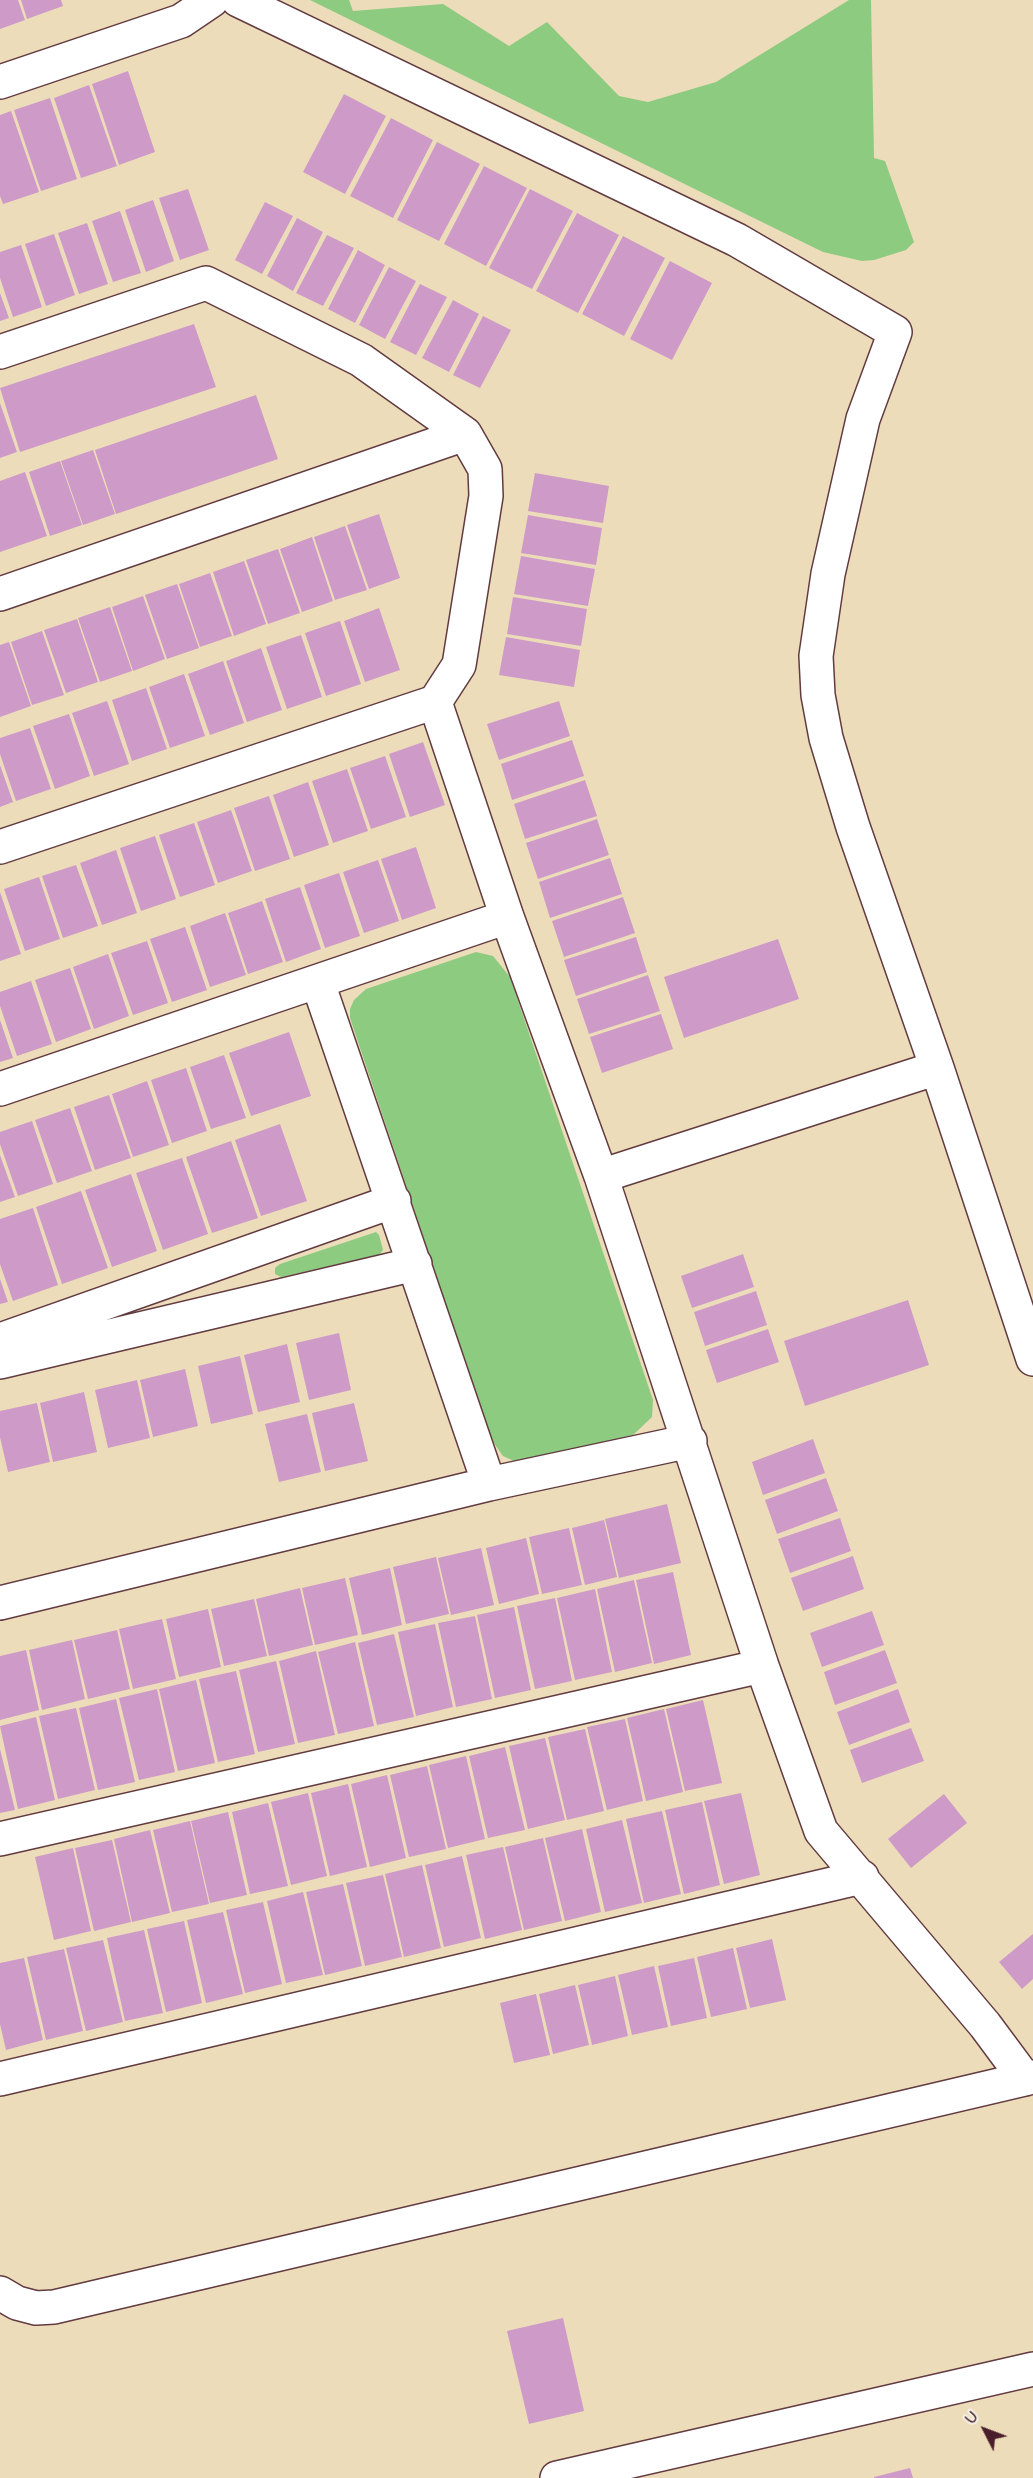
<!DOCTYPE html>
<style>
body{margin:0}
#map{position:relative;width:1033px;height:2478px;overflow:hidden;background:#eddcba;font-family:"Comic Neue",sans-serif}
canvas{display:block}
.north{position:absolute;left:955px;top:2400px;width:60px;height:60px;-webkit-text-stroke:4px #f7f3e8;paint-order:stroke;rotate:312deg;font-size:16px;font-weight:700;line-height:24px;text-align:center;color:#4a1f2b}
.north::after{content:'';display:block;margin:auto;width:21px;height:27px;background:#4a1f2b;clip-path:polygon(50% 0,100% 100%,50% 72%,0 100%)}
</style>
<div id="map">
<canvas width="1033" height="2478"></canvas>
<div class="north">U</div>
</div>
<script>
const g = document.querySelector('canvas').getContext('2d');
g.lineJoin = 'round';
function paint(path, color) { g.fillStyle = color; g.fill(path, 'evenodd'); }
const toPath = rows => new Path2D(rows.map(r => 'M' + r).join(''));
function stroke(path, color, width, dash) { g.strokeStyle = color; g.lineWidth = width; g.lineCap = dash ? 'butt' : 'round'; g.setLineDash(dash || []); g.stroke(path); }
paint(toPath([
 [310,0,349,0,353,11,443,4,509,46,547,22,619,96,648,102,716,82,849,0,871,0,874,158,885,161,914,242,906,250,874,260,862,261,823,252],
 [476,952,493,956,510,977,653,1400,652,1417,633,1435,528,1461,514,1461,503,1456,491,1439,350,1018,350,1009,354,1000,366,989],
 [376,1232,379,1235,383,1250,379,1255,281,1277,275,1274,275,1268,280,1264]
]), '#8dcb81');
paint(toPath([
 [0,0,18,0,25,20,0,29],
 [21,0,61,0,63,6,27,19],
 [128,71,155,152,119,165,92,84],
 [89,85,117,166,81,178,54,98],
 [344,94,386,116,345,194,303,172],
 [50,98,77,179,41,191,14,110],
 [11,111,39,192,3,204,0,196,0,115],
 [391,118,433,140,393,218,350,196],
 [437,142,480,164,439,241,397,220],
 [484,166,527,188,486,266,444,244],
 [188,189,209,250,180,260,159,198],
 [530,189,573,211,532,289,489,268],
 [153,200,174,261,146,272,125,210],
 [265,202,293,216,262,274,235,260],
 [120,211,141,273,113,282,92,221],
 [577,213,619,235,578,313,536,291],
 [297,218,323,232,293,291,267,276],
 [87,223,108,284,79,294,58,233],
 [54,234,75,295,46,306,25,244],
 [327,235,354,248,323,306,296,293],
 [623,236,665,258,624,336,582,314],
 [21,245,42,307,13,317,0,278,0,252],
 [358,250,385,265,355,323,328,309],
 [670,261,712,283,672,360,630,339],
 [389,267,416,281,385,339,359,325],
 [420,284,447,297,416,355,390,342],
 [0,293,9,318,0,321],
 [453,300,479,314,449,372,422,358],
 [483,316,511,330,480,388,453,375],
 [194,324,216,387,20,452,0,388],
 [256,395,278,459,116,514,95,450],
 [0,403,17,452,0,458],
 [93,450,115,514,83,525,61,461],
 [60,461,82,525,50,536,29,472],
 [25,472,47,536,0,552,0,481],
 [535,473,609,486,603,523,528,511],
 [379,514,400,578,369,589,347,525],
 [528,515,602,528,596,565,521,553],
 [345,526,367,590,335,600,314,537],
 [312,537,333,601,302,612,280,549],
 [278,549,300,613,268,624,246,560],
 [521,556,595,569,588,606,514,594],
 [244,561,266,624,234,636,213,572],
 [210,573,232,636,200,647,179,584],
 [177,584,199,648,167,659,145,595],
 [143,596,165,659,133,671,112,607],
 [513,597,587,609,581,646,507,634],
 [110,607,132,671,100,682,78,618],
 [379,608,400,670,365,682,344,621],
 [77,619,98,682,66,693,44,630],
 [340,621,361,684,326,696,305,633],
 [42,631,64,695,32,705,11,642],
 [301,635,322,697,287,709,266,647],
 [506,637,580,650,574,687,499,675],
 [9,642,31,706,0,717,0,645],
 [261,648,282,710,247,722,226,661],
 [223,661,244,723,210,735,188,674],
 [184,674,205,736,170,748,149,687],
 [146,688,167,749,132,761,112,700],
 [107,701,129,764,94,776,72,713],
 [559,701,570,736,499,760,487,724],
 [69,714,90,776,55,789,33,726],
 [30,728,51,789,16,801,0,754,0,738],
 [572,740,584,776,512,800,501,764],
 [423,742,445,805,410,817,389,754],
 [385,756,406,817,371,829,350,768],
 [0,765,13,802,0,807],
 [347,769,368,831,333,843,312,781],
 [585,780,597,816,525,839,514,804],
 [308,782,329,845,294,857,273,795],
 [269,796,290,859,255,871,234,808],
 [231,810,252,871,218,883,197,822],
 [597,819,609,855,538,879,526,843],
 [194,823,215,885,180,897,159,835],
 [155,836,176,899,141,911,120,848],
 [416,847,436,908,402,920,381,859],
 [116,850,137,913,102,925,80,863],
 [610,858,622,894,550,918,539,882],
 [378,860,399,921,364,933,343,872],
 [76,865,98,926,63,938,42,876],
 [339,873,360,936,325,948,304,885],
 [39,877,60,939,25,951,4,889],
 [300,887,321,949,286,962,265,899],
 [0,892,21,954,0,961],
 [623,897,635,933,564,957,552,921],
 [262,901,283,962,248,974,228,913],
 [225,913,246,975,210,987,190,926],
 [185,927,207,990,172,1002,150,939],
 [636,937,647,972,576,996,564,960],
 [778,939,799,999,684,1038,664,977],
 [147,941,168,1003,133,1015,111,953],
 [108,954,129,1016,94,1029,73,967],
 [70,968,91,1029,56,1042,35,980],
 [648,975,660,1011,589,1034,577,999],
 [31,981,52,1044,17,1056,0,1006,0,992],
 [661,1014,673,1049,602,1073,590,1037],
 [0,1020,13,1058,0,1062],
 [289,1032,311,1096,251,1116,229,1053],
 [224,1055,246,1118,211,1129,190,1067],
 [186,1068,207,1131,172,1143,151,1080],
 [147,1081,169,1145,133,1157,112,1094],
 [109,1095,131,1158,95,1170,74,1107],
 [70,1108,92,1171,57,1183,35,1120],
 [32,1121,53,1184,18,1196,0,1144,0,1132],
 [280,1124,307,1201,261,1216,235,1140],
 [231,1141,258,1218,212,1233,186,1157],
 [0,1155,15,1197,0,1202],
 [182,1158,208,1234,163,1250,136,1173],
 [131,1174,157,1251,112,1267,85,1190],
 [81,1191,108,1268,62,1284,36,1207],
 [33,1208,58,1285,13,1301,0,1264,0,1219],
 [743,1254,754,1287,692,1308,681,1276],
 [0,1279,8,1302,0,1304],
 [756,1291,767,1325,705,1346,694,1312],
 [908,1300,929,1365,805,1406,784,1341],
 [768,1329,779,1362,717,1383,706,1350],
 [339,1333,351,1390,309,1400,296,1343],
 [287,1344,300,1402,258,1412,244,1355],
 [240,1356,253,1414,211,1424,198,1366],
 [185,1369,198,1426,153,1437,140,1380],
 [137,1380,150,1438,108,1448,95,1390],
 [84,1392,97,1452,53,1462,40,1403],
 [37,1403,50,1462,8,1472,0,1437,0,1411],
 [354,1403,368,1461,325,1471,312,1413],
 [307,1414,321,1472,279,1482,265,1424],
 [813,1439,825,1473,763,1495,752,1462],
 [826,1478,838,1511,777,1534,765,1500],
 [667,1504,681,1563,619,1578,605,1519],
 [840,1518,851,1551,790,1573,778,1539],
 [604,1520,617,1577,585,1585,572,1528],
 [569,1528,582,1585,542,1594,529,1537],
 [526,1538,539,1594,499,1604,486,1548],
 [481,1548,494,1605,451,1615,438,1558],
 [853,1556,864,1589,803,1611,791,1578],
 [436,1557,449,1614,406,1624,393,1567],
 [390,1568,402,1625,362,1635,349,1578],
 [673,1572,691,1655,654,1664,636,1580],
 [345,1578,358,1635,315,1645,302,1588],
 [634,1580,652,1663,615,1672,597,1589],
 [300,1588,313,1645,269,1656,256,1599],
 [595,1589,612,1672,575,1680,557,1598],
 [555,1598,572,1681,535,1689,517,1606],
 [254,1599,267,1656,224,1666,211,1609],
 [514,1607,531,1690,495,1698,477,1615],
 [208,1609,221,1667,179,1677,166,1619],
 [872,1611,884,1645,822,1667,810,1633],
 [475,1616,492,1699,456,1707,438,1623],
 [162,1619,176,1679,133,1689,119,1629],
 [435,1624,453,1707,416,1716,398,1632],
 [117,1630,130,1689,88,1699,74,1640],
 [394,1634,414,1717,377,1725,358,1643],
 [72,1640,85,1699,42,1710,29,1650],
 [355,1642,374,1726,338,1734,318,1652],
 [26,1650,39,1710,0,1720,0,1656],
 [885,1650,897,1683,835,1705,824,1672],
 [316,1651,335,1735,298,1743,279,1661],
 [276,1661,295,1744,258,1752,239,1670],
 [236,1671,255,1754,218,1762,199,1679],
 [196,1680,215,1763,178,1771,159,1689],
 [157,1689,175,1772,139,1780,119,1698],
 [898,1689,910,1722,849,1745,837,1712],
 [116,1699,135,1782,98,1790,79,1708],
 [703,1700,722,1783,685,1791,666,1709],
 [76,1708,95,1790,58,1799,39,1716],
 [664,1709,683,1792,646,1801,627,1718],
 [36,1717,55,1800,18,1809,0,1726],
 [625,1719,643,1801,607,1810,587,1727],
 [911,1728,924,1761,862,1783,850,1750],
 [585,1729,604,1811,567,1820,548,1737],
 [545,1738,565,1820,528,1829,509,1746],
 [505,1747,525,1830,488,1838,469,1756],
 [0,1749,15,1810,0,1813],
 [466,1756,485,1839,448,1848,429,1765],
 [427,1766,446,1849,409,1857,390,1775],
 [387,1775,406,1858,370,1867,351,1784],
 [348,1784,367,1867,330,1876,311,1793],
 [308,1793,327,1876,291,1885,271,1802],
 [741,1793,760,1875,724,1884,704,1801],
 [944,1794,967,1823,911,1868,888,1839],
 [702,1802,720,1885,684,1894,665,1810],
 [268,1803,288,1886,250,1894,232,1812],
 [662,1811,681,1894,644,1903,626,1819],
 [228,1812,247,1895,210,1903,191,1821],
 [622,1820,642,1903,605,1912,586,1829],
 [190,1821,209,1904,172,1912,153,1830],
 [582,1829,601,1912,565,1921,545,1838],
 [150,1830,170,1913,132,1922,114,1839],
 [543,1838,562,1921,524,1930,505,1847],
 [112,1840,131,1922,94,1931,75,1848],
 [503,1847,522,1930,485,1939,466,1855],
 [73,1848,91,1931,54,1940,35,1857],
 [462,1856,481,1938,444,1947,425,1865],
 [422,1865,441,1948,404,1957,385,1874],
 [383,1875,402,1957,365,1966,346,1883],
 [343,1884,362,1966,325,1975,306,1892],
 [303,1892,323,1975,286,1983,267,1901],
 [263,1902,282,1984,245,1993,226,1910],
 [223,1912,243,1994,206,2003,187,1920],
 [184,1921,202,2003,166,2012,147,1929],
 [144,1930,163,2013,125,2021,107,1938],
 [1033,1934,1033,1979,1022,1989,999,1962],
 [772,1939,786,2000,750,2008,736,1948],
 [103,1940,123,2022,86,2031,66,1948],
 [733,1948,747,2009,711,2017,697,1957],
 [64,1949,83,2031,46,2040,27,1957],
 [24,1958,43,2040,6,2050,0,2024,0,1963],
 [694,1958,707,2018,671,2026,658,1966],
 [654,1966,668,2027,632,2035,618,1975],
 [615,1976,628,2036,592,2045,578,1985],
 [575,1985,589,2045,553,2054,539,1994],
 [536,1994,550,2055,514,2063,500,2003],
 [563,2318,584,2411,529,2424,507,2331],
 [910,2468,913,2478,874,2478,874,2477]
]), '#ce9bc8');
const street = toPath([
 [238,0,737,240,895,332,863,419,828,574,816,656,818,695,826,738,853,827,937,1068,1033,1359],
 [0,82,181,21,212,0],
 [0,352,206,283,361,360,465,434,485,469,486,496,459,665,435,702,507,917,601,1176,762,1666,821,1831,985,2025,1025,2079],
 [0,594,465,434],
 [0,847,435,702],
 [318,983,489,1484],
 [0,1089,507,917],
 [601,1176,937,1068],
 [0,1340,394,1201],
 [0,1362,415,1264],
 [0,1603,489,1484,690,1441],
 [0,1839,762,1666],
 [0,2079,862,1877],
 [0,2293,17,2303,36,2308,54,2307,1033,2077],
 [557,2478,1033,2369]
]);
stroke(street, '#623b40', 36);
stroke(street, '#fff', 33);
</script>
